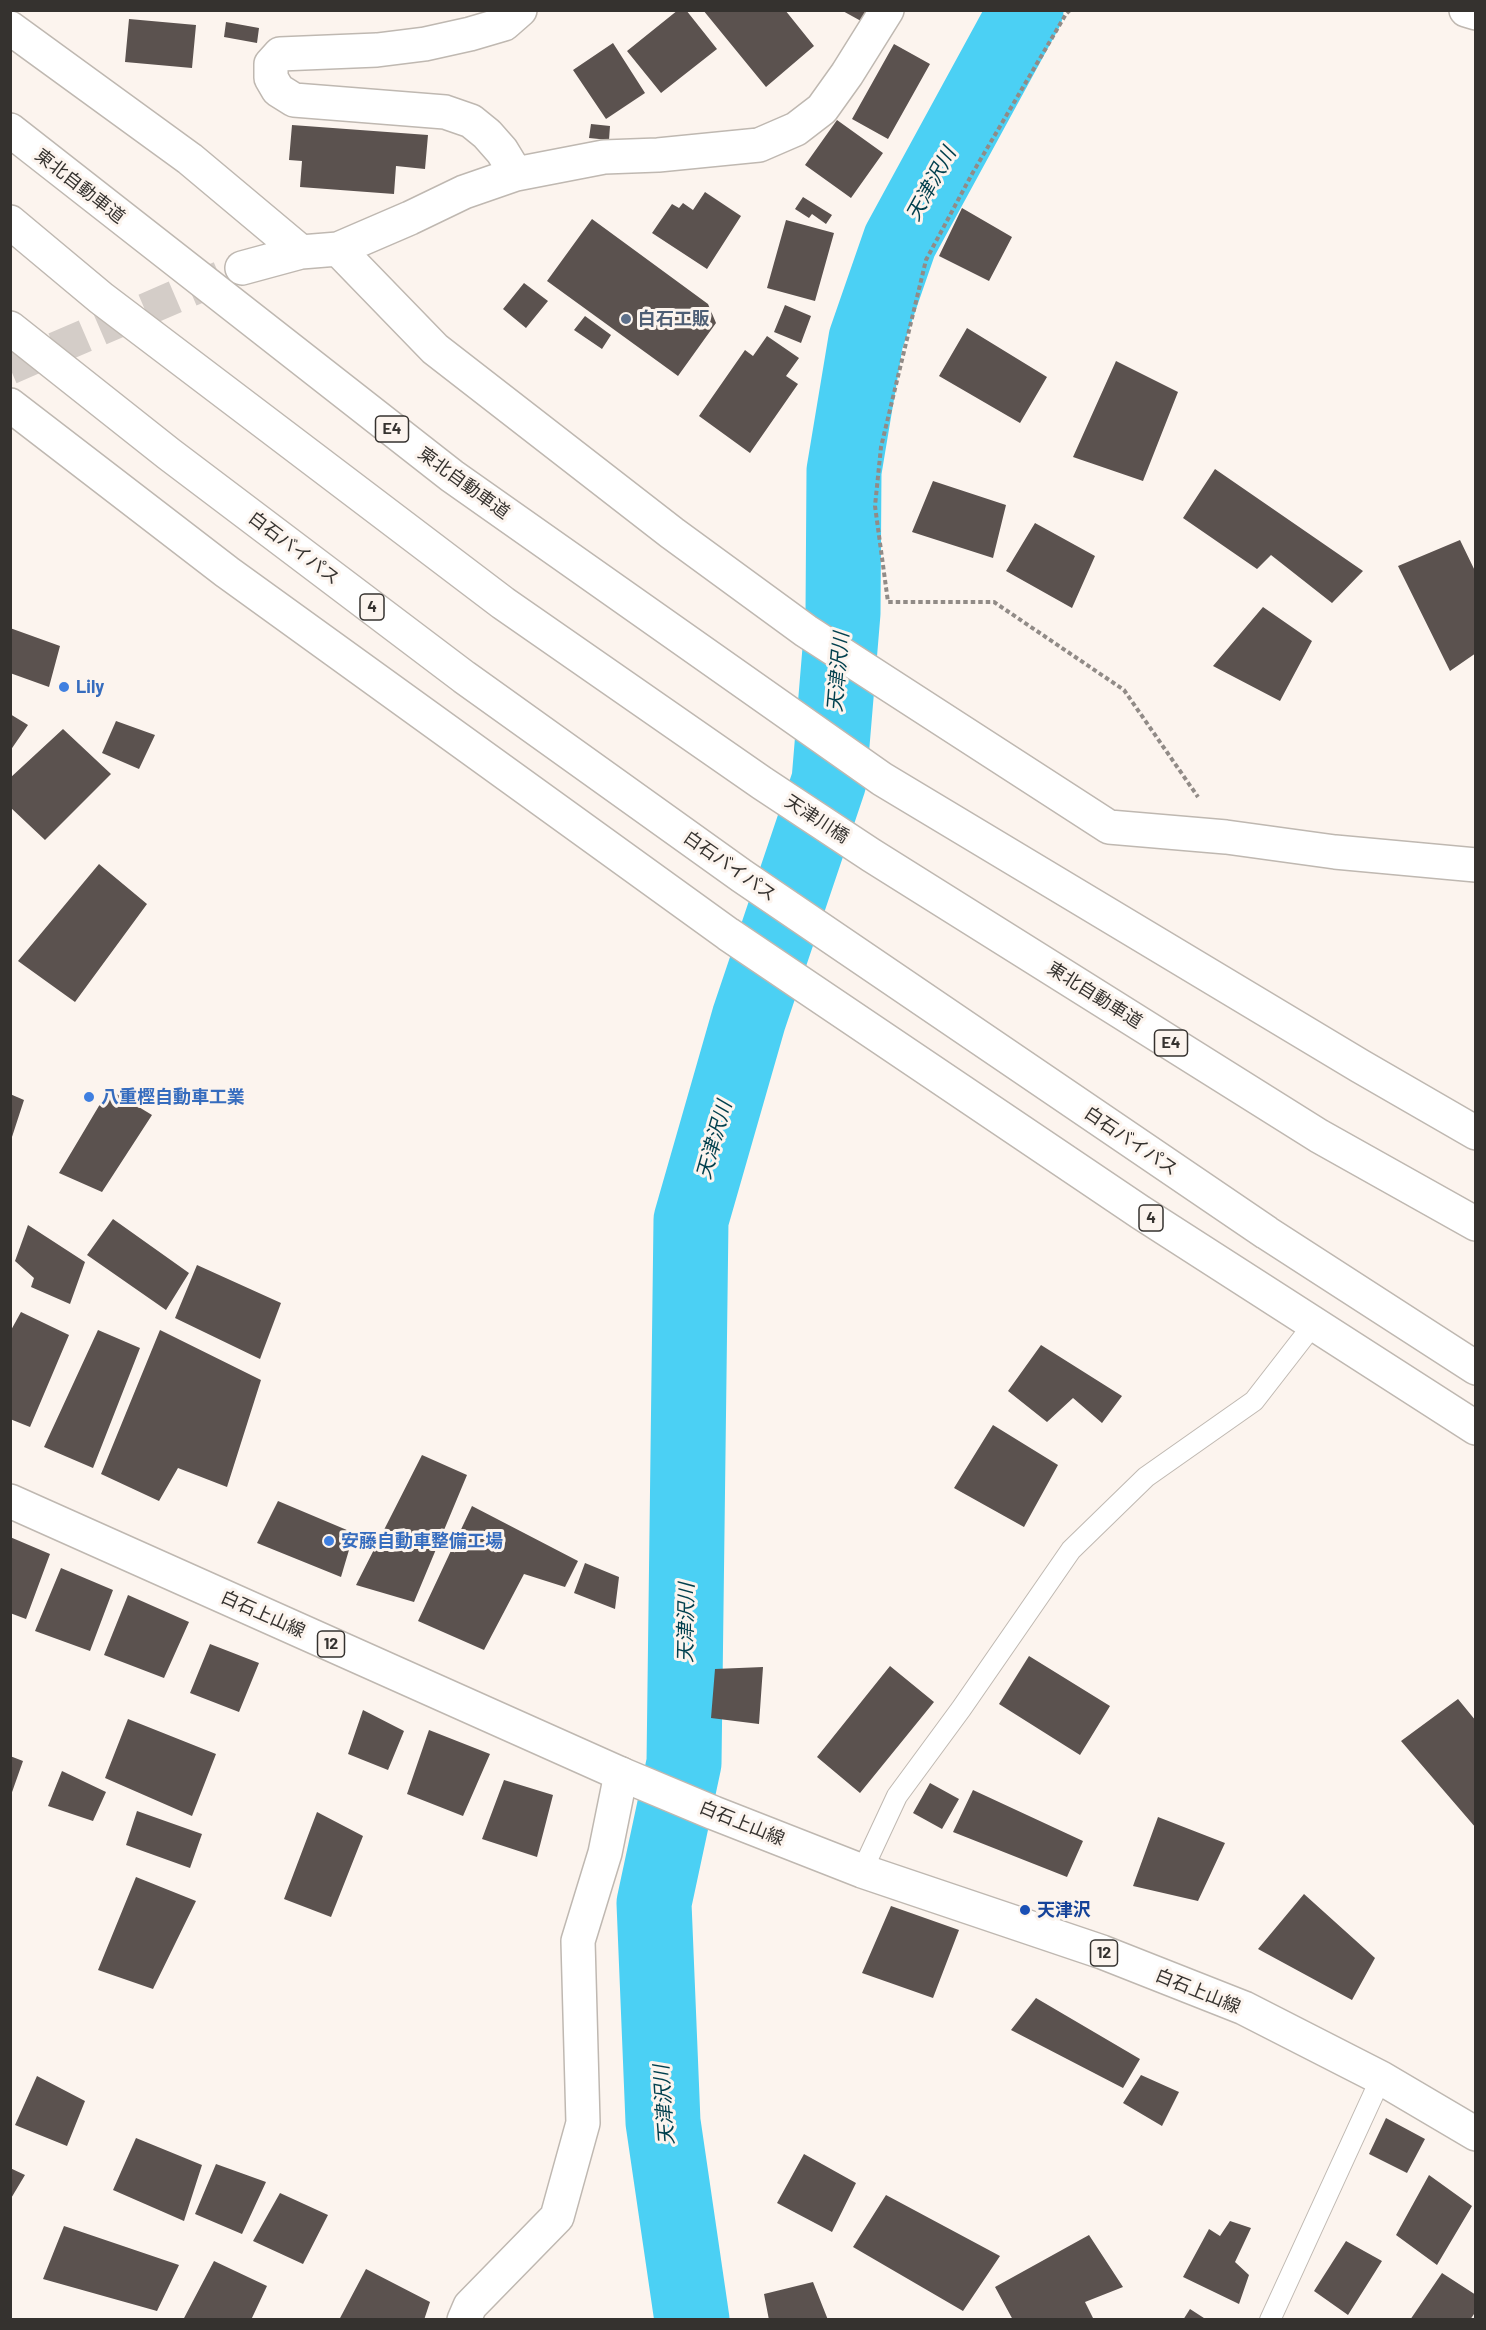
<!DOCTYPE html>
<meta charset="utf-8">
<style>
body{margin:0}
#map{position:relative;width:1486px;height:2330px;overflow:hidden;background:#fcf4ee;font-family:Barlow,sans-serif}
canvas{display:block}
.frame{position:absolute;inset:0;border:12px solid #35322f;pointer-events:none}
</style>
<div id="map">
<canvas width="1486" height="2330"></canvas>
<div class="frame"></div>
</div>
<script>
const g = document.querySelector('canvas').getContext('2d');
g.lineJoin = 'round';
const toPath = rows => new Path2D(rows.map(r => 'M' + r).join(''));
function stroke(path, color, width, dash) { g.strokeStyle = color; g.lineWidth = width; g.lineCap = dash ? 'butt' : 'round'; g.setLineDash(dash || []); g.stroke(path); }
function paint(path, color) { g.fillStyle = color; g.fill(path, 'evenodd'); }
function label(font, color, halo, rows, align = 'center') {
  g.font = font + ' Barlow,"Noto Sans JP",sans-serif'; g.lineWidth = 6; g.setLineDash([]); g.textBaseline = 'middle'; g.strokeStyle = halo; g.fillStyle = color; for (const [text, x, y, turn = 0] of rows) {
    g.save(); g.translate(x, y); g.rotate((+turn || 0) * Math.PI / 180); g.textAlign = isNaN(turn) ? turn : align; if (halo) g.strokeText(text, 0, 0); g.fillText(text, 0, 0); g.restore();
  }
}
stroke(toPath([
 [692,2320,663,2122,654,1903,684,1763,691,1220,749,1018,829,781,843,613,844,471,866,339,900,241,1026,10]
]), '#4bd0f4', 75);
paint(toPath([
 [678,10,686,10,717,49,661,93,627,51],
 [703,10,785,10,814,46,766,87],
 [841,10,867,10,861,21],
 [129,19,196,25,192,68,125,62],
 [226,22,259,28,257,43,224,37],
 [613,43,645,93,606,119,573,70],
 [894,44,930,64,888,139,852,119],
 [837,120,883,153,851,198,805,165],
 [591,124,610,126,609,140,589,138],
 [292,125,428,135,425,169,396,166,394,194,300,187,302,161,289,160],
 [705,192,741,216,707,269,652,233,672,204,679,208,683,203,693,210],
 [803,197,832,215,826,224,812,214,809,218,795,209],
 [962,208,1012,237,989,281,939,256],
 [592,219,708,304,716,323,678,376,547,281],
 [786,220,834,233,815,301,767,288],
 [524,283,548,301,526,328,503,309],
 [785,305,811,316,801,343,774,332],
 [585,316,611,335,602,349,574,330],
 [967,328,1047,377,1020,423,939,376],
 [767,336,799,358,786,376,798,384,750,453,699,416,745,350,753,356],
 [1116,361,1178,392,1143,481,1073,457],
 [1215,469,1363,571,1332,603,1271,555,1257,569,1183,518],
 [933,481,1006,505,993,558,912,532],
 [1035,523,1095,556,1072,608,1006,571],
 [1460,540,1476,573,1476,653,1450,671,1398,566],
 [1263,607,1312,641,1280,701,1213,666],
 [10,628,60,646,49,687,10,673],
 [10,714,28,725,10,751],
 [116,721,155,735,139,769,102,753],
 [63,729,111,774,45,840,10,807,10,778],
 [99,864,147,904,75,1002,18,961],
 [109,1089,152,1115,102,1192,59,1173],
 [10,1094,24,1100,11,1140,10,1140],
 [113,1219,189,1273,166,1310,87,1255],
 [28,1225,85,1262,70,1304,31,1287,34,1278,15,1261],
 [197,1265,281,1303,260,1359,175,1318],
 [21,1312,69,1335,30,1427,10,1419,10,1332],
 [98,1330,140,1348,93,1468,44,1447],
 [160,1330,261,1380,227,1487,178,1468,159,1501,101,1474],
 [1041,1345,1122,1396,1102,1423,1073,1398,1047,1422,1008,1391],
 [993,1425,1058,1465,1024,1527,954,1488],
 [422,1455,467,1475,414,1602,356,1585],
 [278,1501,354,1533,341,1577,257,1543],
 [472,1506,578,1561,565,1587,524,1574,484,1650,418,1621],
 [10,1537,50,1554,26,1619,10,1613],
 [585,1563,619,1577,615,1609,574,1593],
 [61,1568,113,1590,90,1651,35,1631],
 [128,1595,189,1622,164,1678,104,1655],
 [210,1644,259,1663,239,1712,190,1693],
 [1029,1656,1110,1706,1080,1755,999,1704],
 [890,1666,934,1702,860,1793,817,1757],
 [763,1667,759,1724,711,1718,715,1669],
 [1458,1699,1476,1721,1476,1828,1401,1741],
 [363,1710,404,1731,388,1770,348,1754],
 [128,1719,216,1754,192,1816,105,1778],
 [429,1730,490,1754,463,1816,407,1794],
 [10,1756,23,1761,11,1795,10,1795],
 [62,1771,106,1792,93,1821,48,1806],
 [504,1780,553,1795,537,1857,482,1839],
 [930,1783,959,1799,942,1829,913,1813],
 [973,1790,1083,1841,1067,1877,953,1832],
 [137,1811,202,1834,190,1868,126,1845],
 [317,1812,363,1836,331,1917,284,1899],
 [1158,1817,1225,1843,1198,1901,1133,1886],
 [136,1877,196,1901,153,1989,98,1970],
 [1304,1894,1375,1958,1352,2000,1258,1949],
 [891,1906,959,1930,933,1998,862,1973],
 [1036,1998,1140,2059,1123,2088,1011,2030],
 [1141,2075,1179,2092,1162,2126,1123,2103],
 [37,2076,85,2101,67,2146,15,2125],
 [1386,2118,1425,2139,1407,2173,1369,2154],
 [136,2138,202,2165,184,2221,113,2190],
 [804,2154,856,2183,832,2232,777,2203],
 [216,2164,266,2182,242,2234,195,2214],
 [10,2168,25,2175,10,2200],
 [1429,2175,1472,2206,1437,2265,1396,2235],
 [280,2193,328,2215,303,2264,253,2241],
 [886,2195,1000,2256,963,2311,853,2247],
 [1230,2221,1251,2228,1235,2262,1249,2275,1239,2304,1183,2277,1209,2229,1220,2236],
 [64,2226,179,2265,157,2311,43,2279],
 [1089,2235,1123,2287,1085,2302,1094,2320,1013,2320,995,2287],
 [1346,2241,1382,2261,1348,2315,1314,2291],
 [214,2261,267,2286,251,2320,183,2320],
 [366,2269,430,2302,424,2320,339,2320],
 [1442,2273,1476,2295,1476,2311,1470,2320,1410,2320],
 [813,2282,828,2320,769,2320,764,2294],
 [1190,2309,1207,2320,1183,2320]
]), '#5b524f');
stroke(toPath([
 [10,368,242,268]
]), '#d4cdc8', 33, [33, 16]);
const lane = toPath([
 [862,1871,897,1796,961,1709,1071,1550,1146,1477,1254,1401,1313,1325],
 [1270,2320,1381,2078]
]);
const street = toPath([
 [1466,10,1476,13],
 [10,28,190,159,301,252],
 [516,174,502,151,487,134,471,121,445,112,294,100,278,90,271,78,271,64,280,54,377,50,425,44,470,34,504,24,520,10],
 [338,249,435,349,672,533,806,631,1109,827,1226,837,1335,852,1476,865],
 [242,268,301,252,338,249,410,218,464,192,516,174,604,157,658,155,759,145,796,129,822,109,847,74,887,10],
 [464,2320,470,2306,557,2217,583,2123,578,1941,605,1853,621,1774]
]);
const primary = toPath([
 [10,1501,621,1774,714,1813,862,1871,1102,1952,1244,2008,1381,2078,1476,2134]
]);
const highway = toPath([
 [10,130,452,476,882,779,1360,1066,1476,1133],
 [10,222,101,298,503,603,762,783,871,855,1319,1136,1476,1224],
 [10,328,169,454,464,677,742,876,1267,1233,1476,1368],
 [10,405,227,572,728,934,1140,1212,1476,1428]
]);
stroke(lane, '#bfb8b1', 22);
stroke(street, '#bfb8b1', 36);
stroke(primary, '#bfb8b1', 36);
stroke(highway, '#bfb8b1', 36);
stroke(toPath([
 [1070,10,1066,14,972,174,926,260,881,447,875,506,888,602,994,602,1124,690,1198,797]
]), '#918b87', 4, [4.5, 3]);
stroke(lane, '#fff', 20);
stroke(street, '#fff', 33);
stroke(primary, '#fff', 33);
stroke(highway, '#fff', 33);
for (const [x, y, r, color] of [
 [626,319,6,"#5c6f8a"],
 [64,687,6,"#3f7fe0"],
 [89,1097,6,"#3f7fe0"],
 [329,1541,6,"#3f7fe0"],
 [1025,1910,6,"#1a4fb4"]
]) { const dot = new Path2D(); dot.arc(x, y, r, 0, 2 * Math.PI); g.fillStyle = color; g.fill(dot); stroke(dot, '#fcf4ee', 2); }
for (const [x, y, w] of [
 [392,429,33],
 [372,607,24],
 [1171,1043,33],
 [1151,1218,24],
 [331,1644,27],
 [1104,1953,27]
]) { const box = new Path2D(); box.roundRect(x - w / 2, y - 13, w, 26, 4.5); g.fillStyle = '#fcf4ee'; g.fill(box); stroke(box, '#35322f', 1.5); }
label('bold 16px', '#35322f', null, [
 ["E4",392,429],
 ["4",372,607],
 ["E4",1171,1043],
 ["4",1151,1218],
 ["12",331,1644],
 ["12",1104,1953]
]);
label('18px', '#35322f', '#fcf4ee', [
 ["東北自動車道",80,186,38],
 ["東北自動車道",464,483,36],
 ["白石バイパス",294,548,37],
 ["天津川橋",817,819,33],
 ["白石バイパス",730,866,35],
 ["東北自動車道",1095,995,32],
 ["白石バイパス",1131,1141,34],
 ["白石上山線",263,1614,24],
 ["白石上山線",742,1823,22],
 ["白石上山線",1198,1991,22]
]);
label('bold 18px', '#4e5e75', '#fcf4ee', [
 ["白石工販",638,319]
], 'left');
label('bold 18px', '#366cbe', '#fcf4ee', [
 ["Lily",76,687],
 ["八重樫自動車工業",101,1097],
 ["安藤自動車整備工場",341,1541]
], 'left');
label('bold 18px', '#164399', '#fcf4ee', [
 ["天津沢",1037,1910]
], 'left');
label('italic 20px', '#003f4d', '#fcf4ee', [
 ["天津沢川",931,184,-61],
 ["天津沢川",838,672,-85],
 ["天津沢川",714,1140,-74],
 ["天津沢川",686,1623,-89],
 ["天津沢川",664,2105,-94]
]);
</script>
